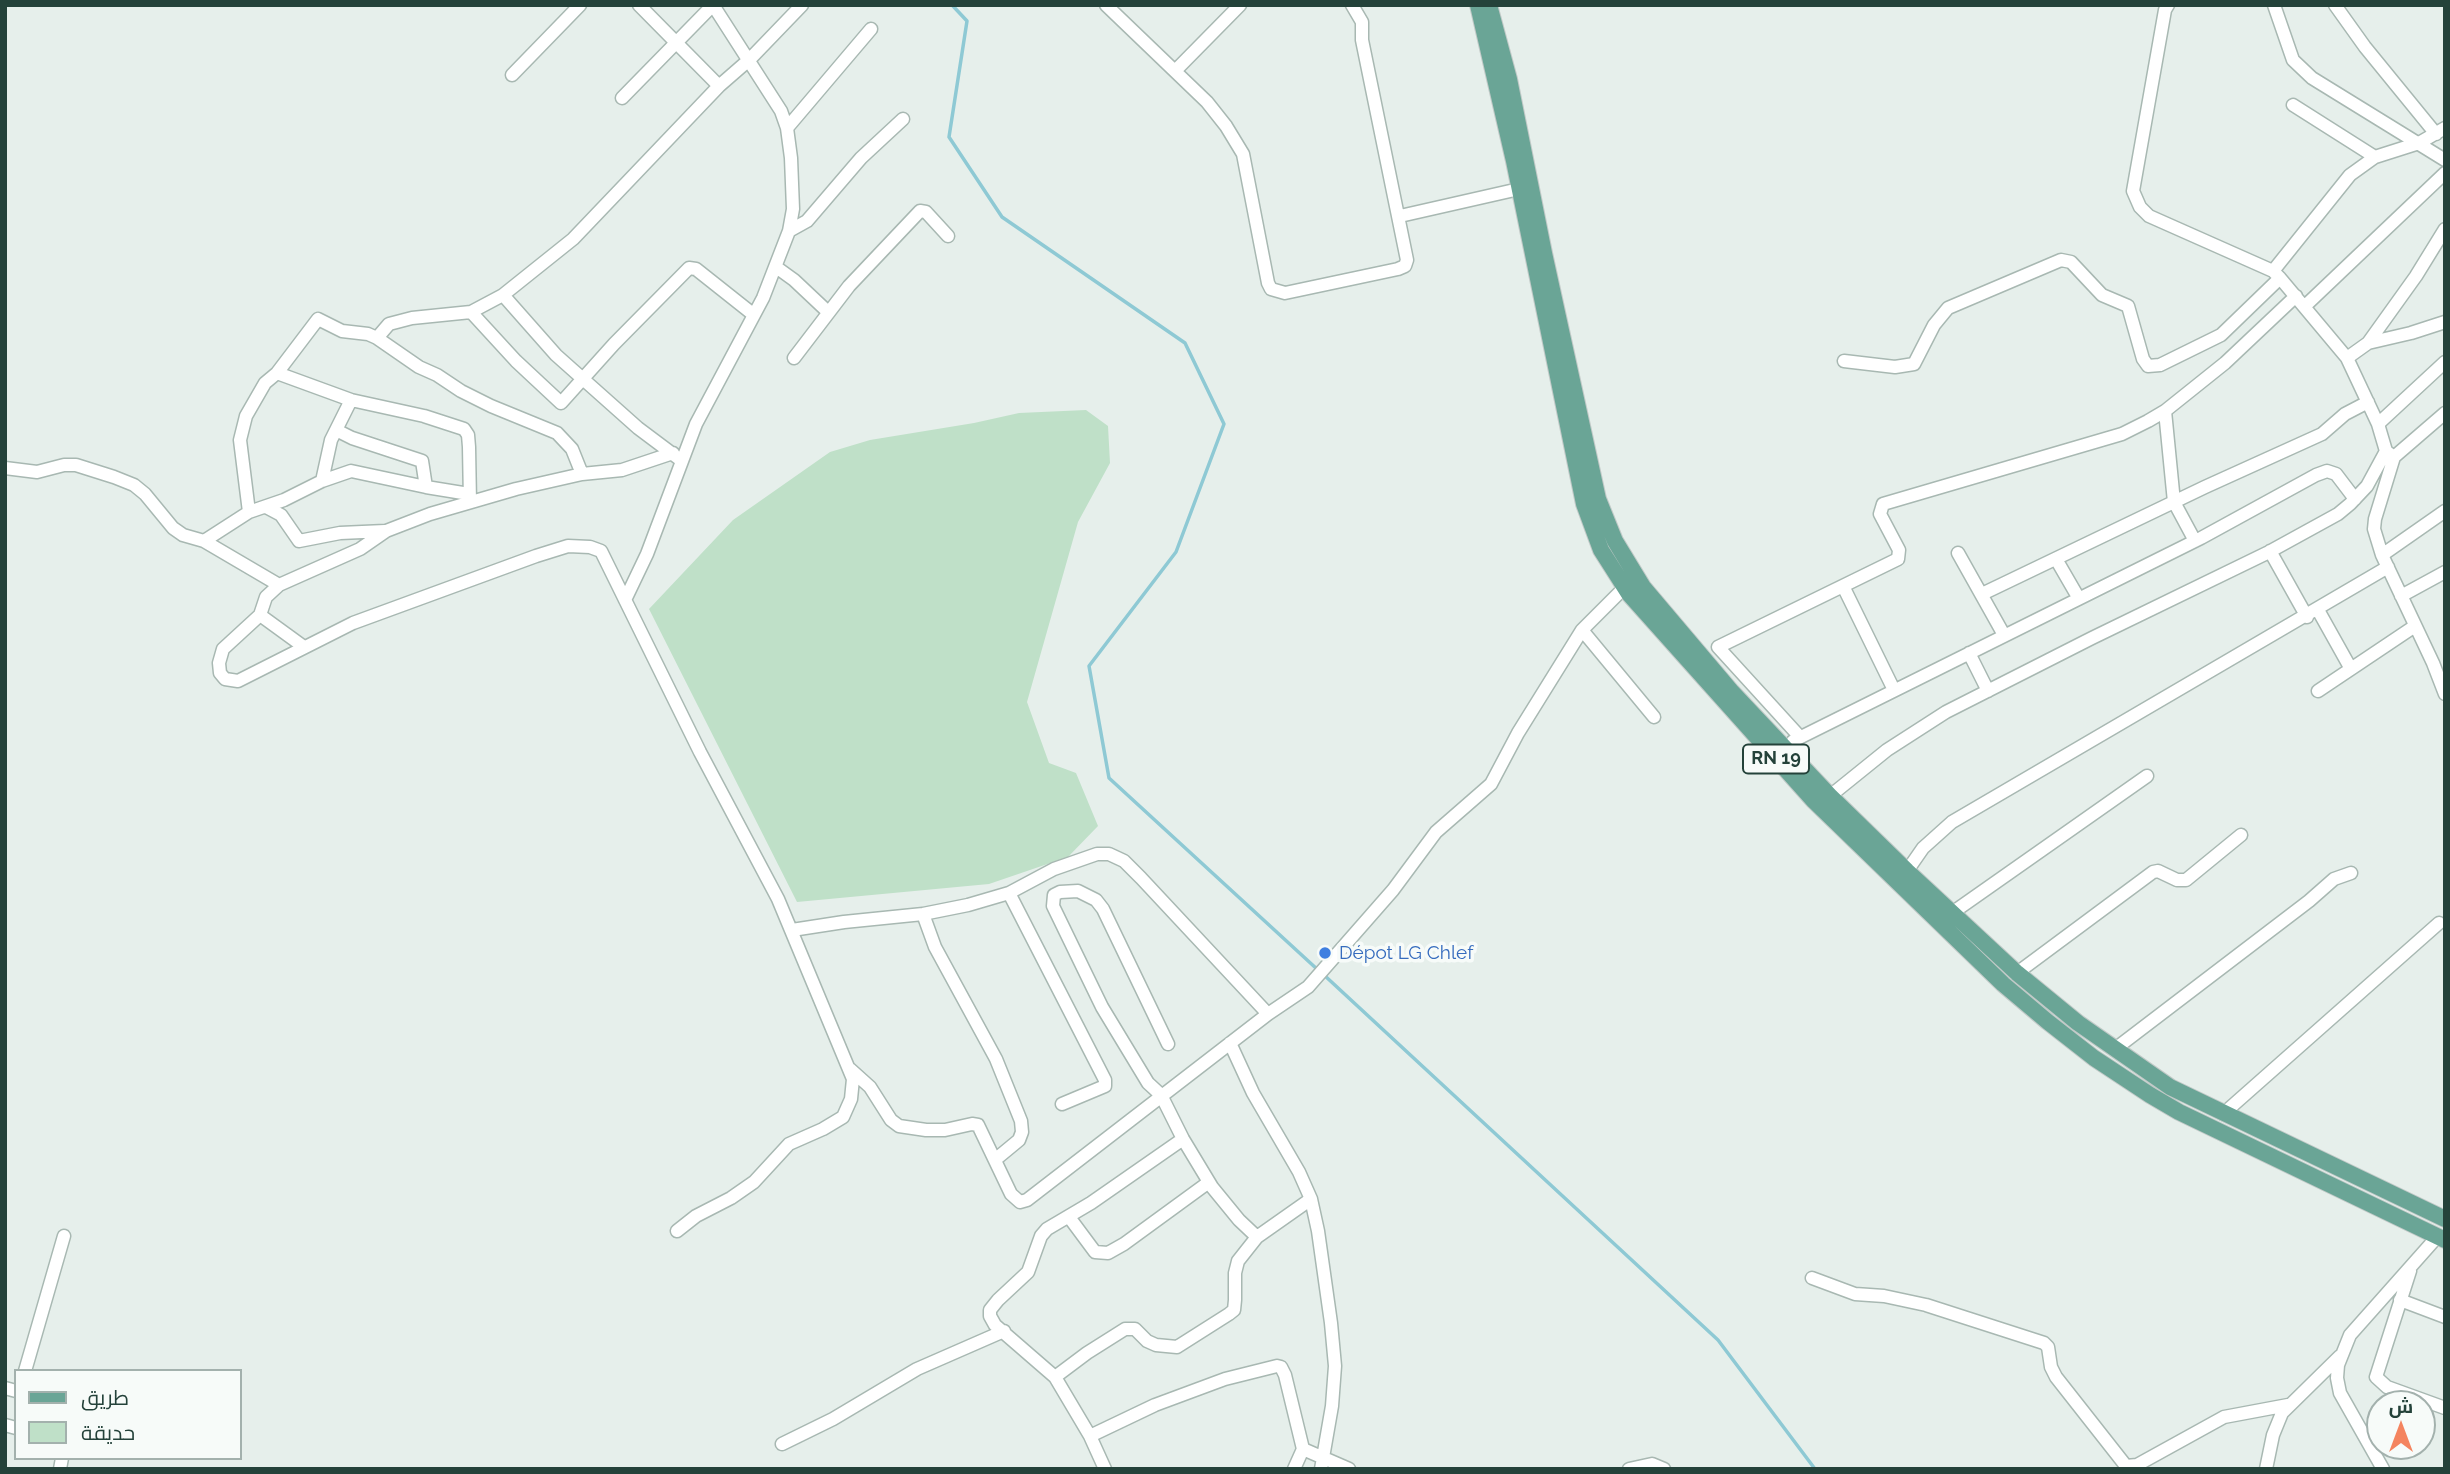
<!DOCTYPE html>
<meta charset="utf-8">
<style>
body{margin:0}
#map{position:relative;width:2450px;height:1474px;overflow:hidden;background:#e6efeb;font-family:Raleway,Cairo,sans-serif}
canvas{display:block}
.frame{position:absolute;inset:0;border:7px solid #24423a;pointer-events:none}
.legend{position:absolute;left:14px;top:1369px;width:228px;height:91px;box-sizing:border-box;background:#f7fbf9;border:2px solid #a3b1ad;margin:0;padding:9px 12px;list-style:none;font-size:21px;color:#24423a}
.legend li{display:flex;align-items:center;gap:14px;height:35px}
.legend b{width:35px;border:2px solid #a3b1ad}
.north{position:absolute;left:2366px;top:1390px;width:70px;height:70px;box-sizing:border-box;background:#f7fbf9;border:2px solid #a3b1ad;border-radius:50%;rotate:0deg;font-size:19px;font-weight:700;line-height:28px;text-align:center;color:#24423a}
.north::after{content:'';display:block;margin:auto;width:24px;height:32px;background:#f4845f;clip-path:polygon(50% 0,100% 100%,50% 72%,0 100%)}
</style>
<div id="map">
<canvas width="2450" height="1474"></canvas>
<div class="frame"></div>
<ul class="legend">
<li><b style="height:9px;background:#6aa596"></b>طريق</li>
<li><b style="height:19px;background:#bfe0c8"></b>حديقة</li>
</ul>
<div class="north">ش</div>
</div>
<script>
const g = document.querySelector('canvas').getContext('2d');
g.lineJoin = 'round';
function paint(path, color) { g.fillStyle = color; g.fill(path, 'evenodd'); }
const toPath = rows => new Path2D(rows.map(r => 'M' + r).join(''));
function stroke(path, color, width, dash) { g.strokeStyle = color; g.lineWidth = width; g.lineCap = dash ? 'butt' : 'round'; g.setLineDash(dash || []); g.stroke(path); }
function label(font, color, halo, rows, align = 'center') {
  g.font = font + ' Raleway,sans-serif'; g.lineWidth = 7; g.setLineDash([]); g.textBaseline = 'middle'; g.strokeStyle = halo; g.fillStyle = color; for (const [text, x, y, turn = 0] of rows) {
    g.save(); g.translate(x, y); g.rotate((+turn || 0) * Math.PI / 180); g.textAlign = isNaN(turn) ? turn : align; if (halo) g.strokeText(text, 0, 0); g.fillText(text, 0, 0); g.restore();
  }
}
paint(toPath([
 [1086,410,1108,426,1110,463,1078,522,1027,702,1049,763,1076,773,1098,826,1068,857,989,884,797,902,649,609,733,520,830,452,870,440,974,423,1019,413]
]), '#bfe0c8');
stroke(toPath([
 [952,5,967,21,949,137,1002,217,1185,343,1224,424,1176,552,1089,666,1109,778,1318,970],
 [1324,975,1718,1340,1815,1469]
]), '#8ec9d4', 3.5);
const minor = toPath([
 [639,5,719,86],
 [1106,5,1207,102,1226,126,1243,154,1268,283,1271,289,1285,293,1398,269,1405,266,1407,260,1362,40,1362,22,1352,5],
 [2168,5,2165,10,2133,191,2140,207,2149,216,2273,271,2280,278,2347,358,2378,424,2386,451,2394,457],
 [2274,5,2293,60,2312,78,2445,160],
 [2335,5,2365,47,2436,134],
 [1175,71,1240,5],
 [512,75,580,5],
 [622,98,713,5],
 [2293,105,2375,157],
 [787,128,871,29],
 [1400,216,1519,189],
 [789,231,807,221,861,158,903,119],
 [776,267,794,280,828,312],
 [2273,271,2350,175,2375,157,2419,143,2445,128],
 [503,295,471,312,412,318,389,324,377,338,419,367,437,375,461,391,491,406,557,433,572,449,582,474],
 [2305,306,2445,173],
 [471,312,516,361,561,403,614,344,689,268,696,269,754,315],
 [2368,343,2411,333,2445,322],
 [794,358,849,286,920,211,926,212,948,236],
 [2347,358,2368,343,2416,276,2445,229],
 [1844,361,1895,367,1914,364,1934,325,1948,308,2061,260,2071,262,2102,295,2128,306,2143,359,2148,366,2160,365,2221,335,2280,278],
 [277,373,318,319,342,331,368,334,377,338],
 [2165,411,2174,502,2195,541],
 [2445,413,2394,457,2375,519,2374,529,2382,555,2433,663,2445,694],
 [2378,424,2445,362],
 [336,430,352,438,422,461,426,487],
 [682,461,638,428,556,355,503,295,573,239,719,86,750,59,802,5],
 [5,468,37,472,64,465,76,465,114,477,134,485,145,494,173,528,183,535,204,541,249,512,284,500,322,481,351,471,426,487,469,494],
 [322,481,331,440,351,400],
 [266,507,281,515,299,541,340,533,385,531],
 [249,512,240,440,246,416,265,383,277,373,351,400,424,416,464,429,468,435,469,447,470,502],
 [204,541,279,585],
 [2270,551,2307,617],
 [1958,553,2004,635],
 [2382,555,2445,511],
 [2056,559,2078,597],
 [1843,586,1894,690],
 [1982,594,2205,487,2322,434,2345,414,2368,402],
 [2401,596,2445,572],
 [625,600,647,554,696,424,763,298,789,231,793,209,791,158,787,128,781,111,713,5],
 [2318,610,2351,669],
 [260,615,223,649,219,663,220,673,225,679,238,681,353,623,536,556,568,546,590,547,601,551,700,752,778,899,853,1079,851,1099,843,1117,823,1129,789,1144,754,1182,731,1198,696,1216,677,1231],
 [1582,630,1654,717],
 [304,647,260,615,266,597,279,585,360,549,386,531,430,514,516,489,582,474,622,470,673,453],
 [1969,653,1988,691],
 [2318,691,2415,626],
 [1800,737,1718,647,1898,559,1899,550,1880,514,1883,504,2122,434,2148,421,2165,411,2225,363,2296,296],
 [1793,741,2201,538,2316,475,2327,471,2336,474,2355,499],
 [1830,796,1887,750,1946,712,2092,638,2267,553,2338,514,2350,504,2367,486,2386,451],
 [1907,871,1923,848,1952,822,2388,567],
 [1009,893,1105,1080,1105,1086,1062,1104],
 [1952,913,2147,776],
 [923,914,935,947,996,1059,1021,1121,1022,1132,1019,1140,996,1159],
 [792,930,844,922,923,914,968,905,1009,893,1054,869,1097,854,1109,854,1124,861,1141,878,1268,1014],
 [2017,973,2153,872,2158,871,2177,880,2186,880,2241,835],
 [1230,1043,1253,1093,1299,1172,1311,1199,1318,1231,1331,1323,1335,1366,1332,1406,1321,1469],
 [1168,1044,1103,909,1096,900,1078,891,1060,892,1054,895,1053,906,1102,1007,1148,1083,1161,1095,1183,1139,1212,1187,1239,1220,1257,1237],
 [2115,1049,2309,901,2334,879,2351,873],
 [850,1069,870,1087,891,1120,899,1126,926,1130,945,1130,972,1124,978,1125,1011,1194,1020,1202,1027,1200,1268,1014,1308,987,1393,890,1436,832,1491,784,1518,733,1582,630,1624,588],
 [2223,1114,2439,923],
 [1069,1217,1095,1252,1108,1253,1124,1244,1209,1182],
 [2410,1271,2376,1377,2387,1387,2445,1408],
 [1812,1278,1855,1294,1884,1296,1926,1305,2044,1343,2048,1347,2051,1367,2056,1377,2126,1466,2137,1465,2224,1417,2288,1405],
 [2400,1300,2445,1317],
 [25,1371,64,1236],
 [1055,1377,1087,1353,1125,1329,1135,1329,1147,1341,1156,1345,1177,1347,1229,1314,1234,1310,1235,1300,1235,1273,1238,1261,1257,1237,1311,1199],
 [5,1388,16,1391],
 [5,1425,16,1428],
 [1090,1436,1155,1405,1225,1379,1277,1366,1281,1367,1285,1375,1303,1449,1294,1469],
 [782,1444,833,1419,917,1369,1004,1331],
 [1303,1449,1349,1469],
 [60,1469,62,1458],
 [1105,1469,1090,1436,1055,1377,995,1325,990,1316,990,1310,998,1300,1028,1272,1041,1236,1047,1229,1091,1203,1183,1139],
 [1629,1469,1652,1464,1664,1469],
 [2266,1469,2273,1435,2282,1413,2340,1356],
 [2383,1469,2340,1393,2337,1378,2338,1365,2350,1335,2437,1237]
]);
const major = toPath([
 [1478,5,1514,161,1584,504,1601,550,1629,594,1813,800,2003,984,2048,1022,2094,1058,2150,1095,2179,1112,2445,1240],
 [1489,5,1509,79,1544,253,1598,499,1615,541,1643,587,1731,691,1830,796,1907,871,2017,973,2078,1023,2170,1087,2445,1219]
]);
stroke(minor, '#a8b8b2', 15);
stroke(major, '#c2cac8', 18);
stroke(minor, '#fff', 12);
stroke(major, '#6aa596', 16);
for (const [x, y, r, color] of [
 [1325,953,7,"#3f7fe0"]
]) { const dot = new Path2D(); dot.arc(x, y, r, 0, 2 * Math.PI); g.fillStyle = color; g.fill(dot); stroke(dot, '#f7fbf9', 2.5); }
for (const [x, y, w] of [
 [1776,759,66]
]) { const box = new Path2D(); box.roundRect(x - w / 2, y - 14.5, w, 29, 5); g.fillStyle = '#f7fbf9'; g.fill(box); stroke(box, '#24423a', 2); }
label('bold 18px', '#24423a', null, [
 ["RN 19",1776,759]
]);
label('19px', '#366cbe', '#f7fbf9', [
 ["Dépot LG Chlef",1339,953]
], 'left');
</script>
